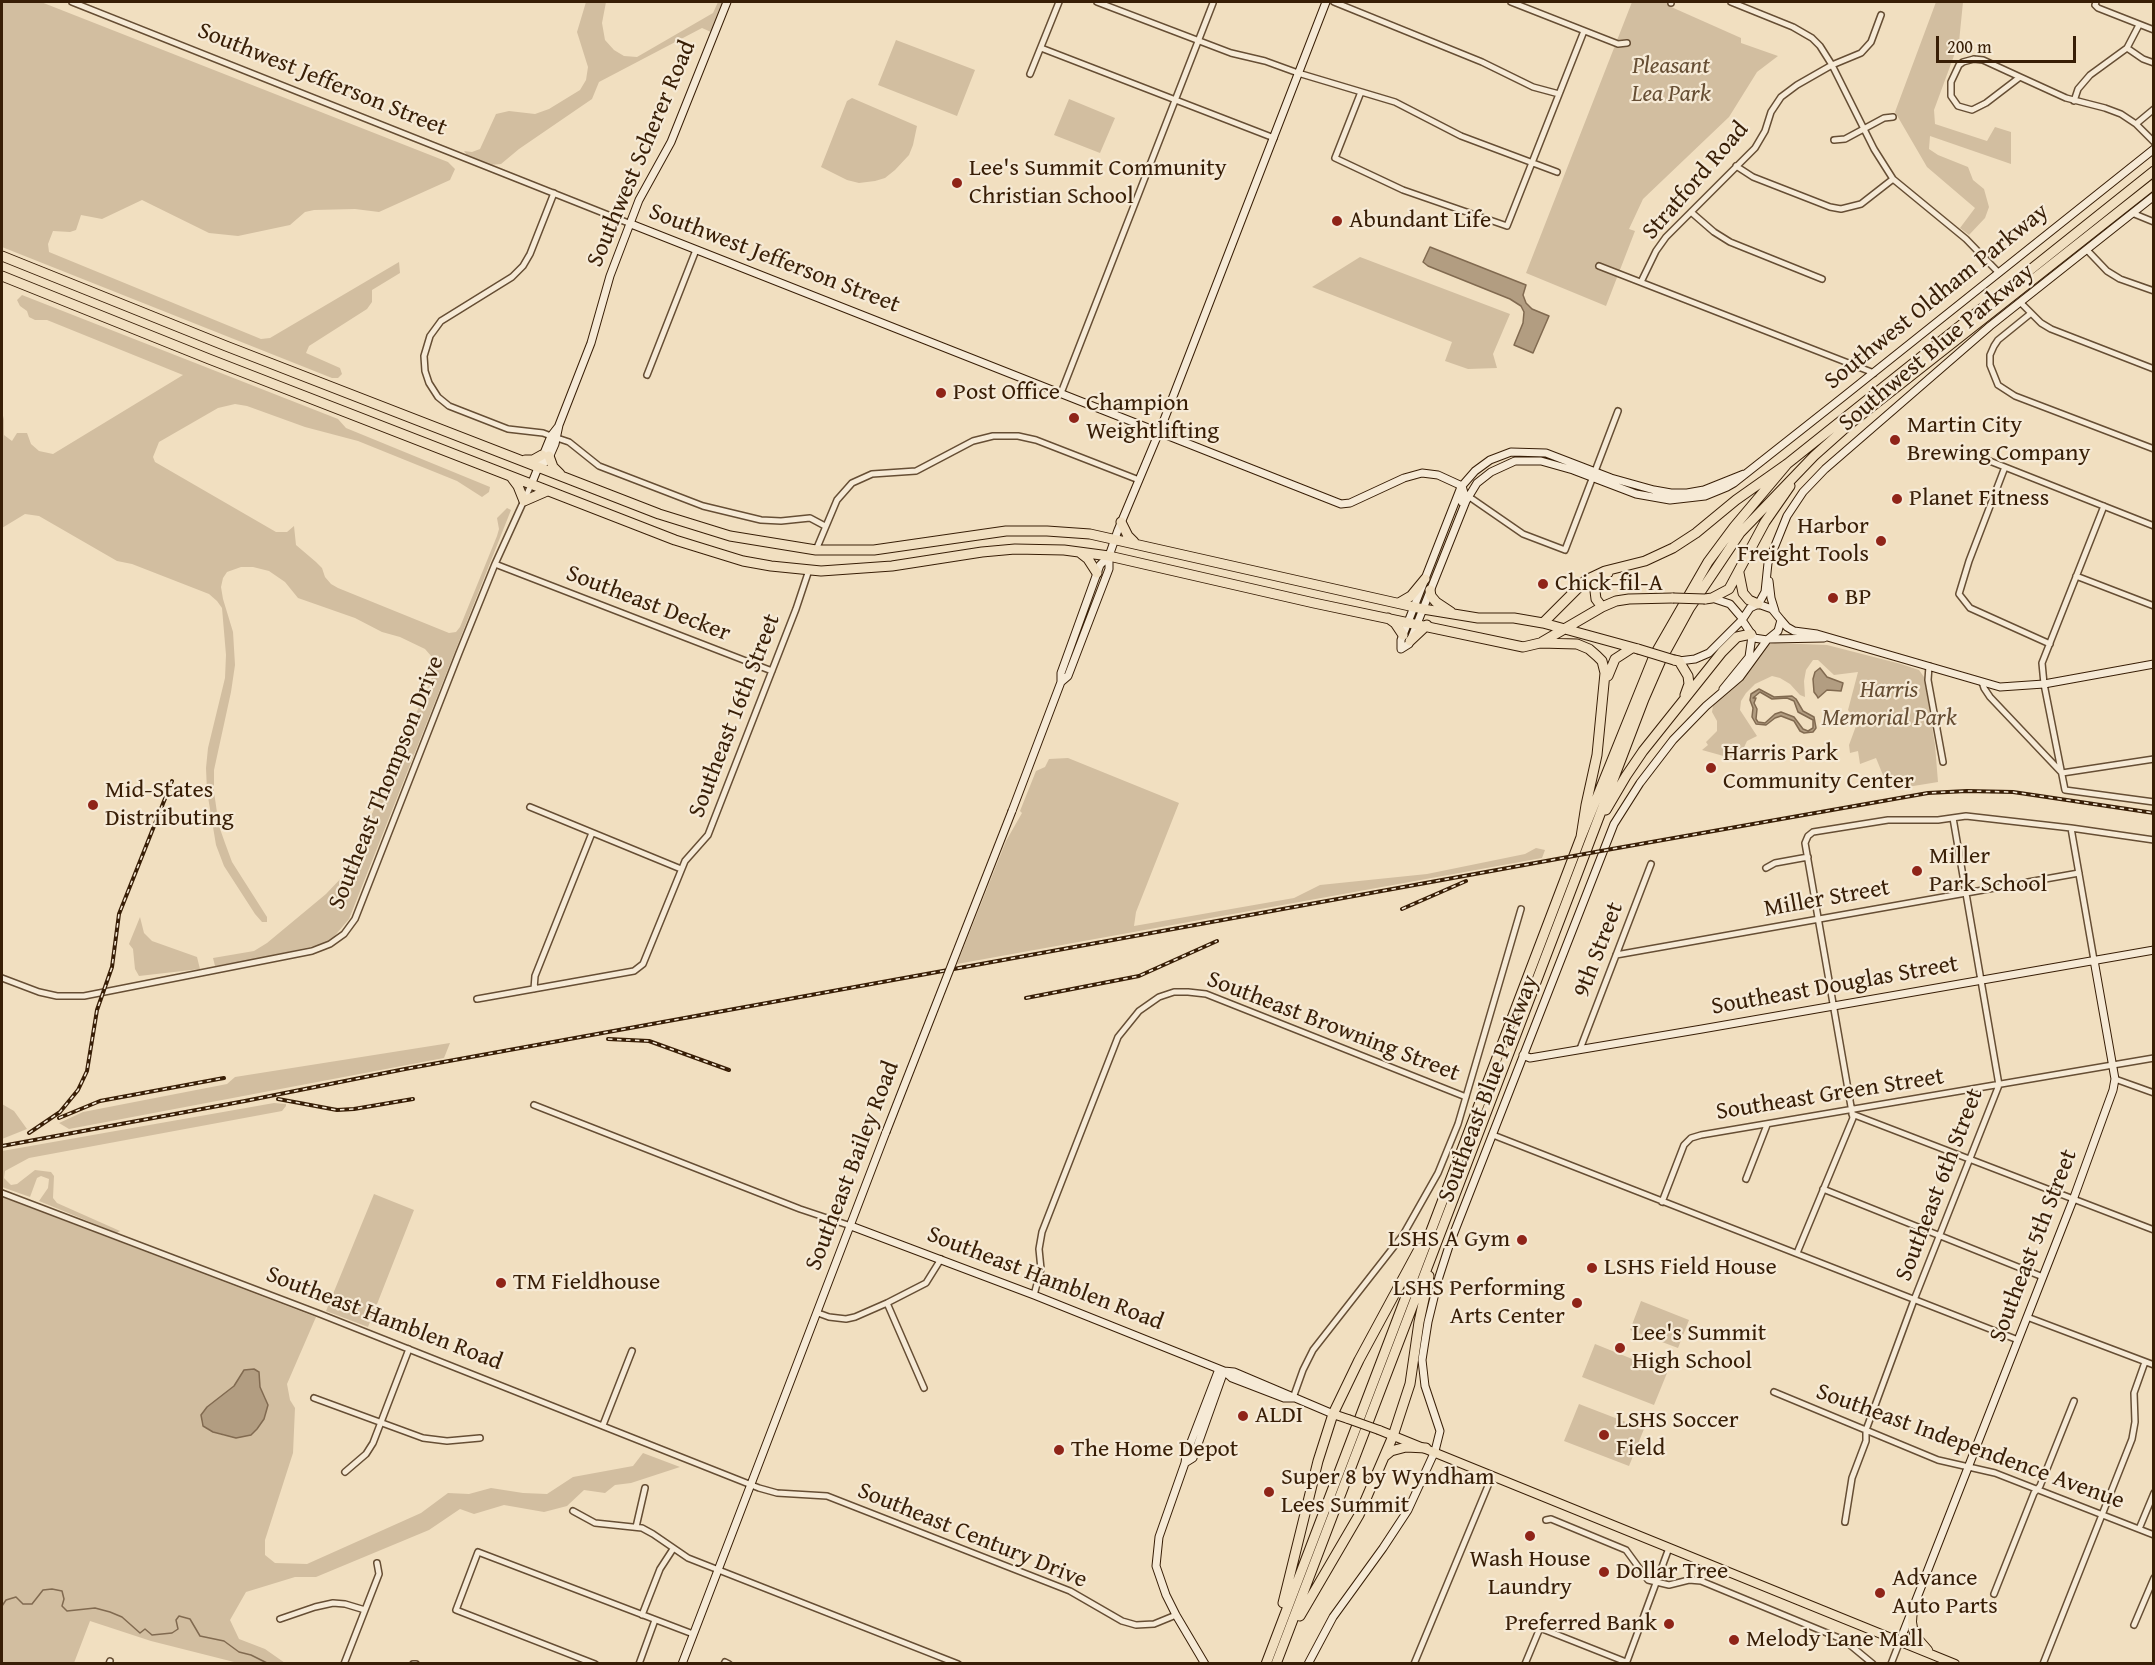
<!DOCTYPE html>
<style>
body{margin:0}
#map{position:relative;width:2155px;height:1665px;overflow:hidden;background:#f1dfc0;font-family:"Gentium Book Plus",serif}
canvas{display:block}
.frame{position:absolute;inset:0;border:3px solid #381e06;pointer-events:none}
.scale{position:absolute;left:1936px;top:36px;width:140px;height:27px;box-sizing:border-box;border:3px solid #381e06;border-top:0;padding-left:8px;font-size:18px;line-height:21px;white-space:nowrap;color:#381e06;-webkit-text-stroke:4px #f6ead6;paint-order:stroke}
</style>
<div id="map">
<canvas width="2155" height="1665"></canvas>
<div class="frame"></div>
<div class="scale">200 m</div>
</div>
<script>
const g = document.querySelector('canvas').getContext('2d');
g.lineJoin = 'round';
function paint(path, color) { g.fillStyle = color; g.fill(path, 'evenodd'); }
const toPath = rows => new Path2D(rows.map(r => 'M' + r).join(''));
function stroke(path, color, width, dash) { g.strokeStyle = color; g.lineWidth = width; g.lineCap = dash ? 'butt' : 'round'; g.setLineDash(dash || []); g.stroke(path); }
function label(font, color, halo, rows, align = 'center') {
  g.font = font + ' "Gentium Book Plus",serif'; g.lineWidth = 4.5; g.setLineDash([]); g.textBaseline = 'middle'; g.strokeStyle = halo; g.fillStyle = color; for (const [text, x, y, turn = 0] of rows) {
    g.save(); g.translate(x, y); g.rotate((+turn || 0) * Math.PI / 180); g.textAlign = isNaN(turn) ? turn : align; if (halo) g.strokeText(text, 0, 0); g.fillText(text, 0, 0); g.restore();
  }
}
paint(toPath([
 [2,2,41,2,448,162,455,169,450,180,379,212,355,209,314,210,305,212,290,225,238,236,209,233,142,200,102,219,81,215,76,230,70,232,53,231,48,244,49,252,261,339,270,338,399,262,400,273,372,290,372,302,367,309,309,346,306,353,340,368,342,374,338,378,332,378,2,247],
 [586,2,606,2,602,23,605,40,614,50,624,56,637,57,713,13,718,2,723,2,711,32,702,28,599,82,592,99,519,149,501,164,490,165,467,155,464,151,472,152,480,149,496,114,509,111,535,114,549,109,580,90,586,80,588,67,577,32],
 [1632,2,1670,2,1669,6,1741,38,1741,43,1778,56,1757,72,1729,117,1643,199,1629,229,1635,231,1606,306,1526,273],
 [1936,2,1963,2,1959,42,1934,110,1935,124,1987,141,1995,127,2011,132,2011,164,1930,136,1929,149,1938,155,1968,167,1973,180,1984,189,1989,207,1985,218,1969,235,1960,228,1975,208,1927,167,1895,112],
 [896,40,975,70,957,116,878,85],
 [852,98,917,126,913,145,909,155,895,170,885,178,875,181,859,183,847,180,821,167,847,101],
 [1069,99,1115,118,1100,153,1054,135],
 [1360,257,1510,314,1493,354,1497,368,1468,369,1445,361,1452,342,1312,287],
 [22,295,338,419,346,428,490,487,489,492,482,497,457,481,358,441,305,427,247,406,235,404,218,408,159,442,153,457,155,462,276,532,287,532,294,526,296,545,316,562,322,568,325,577,331,584,338,588,449,633,456,632,460,627,497,536,499,529,497,518,507,508,511,510,349,919,332,939,323,944,266,957,215,966,213,958,254,951,267,943,326,894,346,873,433,675,435,664,432,657,425,649,400,637,382,632,355,618,298,598,285,582,269,571,253,567,241,567,227,572,223,578,221,587,223,599,233,632,235,665,231,692,214,770,214,792,219,826,225,843,232,862,267,917,267,922,262,922,255,914,224,866,216,845,207,791,206,768,208,748,225,678,226,655,222,608,217,601,209,594,132,564,117,561,39,516,25,514,2,528,2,411,4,420,4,435,12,441,17,433,27,433,31,444,39,451,53,454,183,375,47,320,35,320,29,317,27,311,20,306,17,300],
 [1775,643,1827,645,1901,664,1919,670,1924,677,1935,745,1938,782,1889,790,1876,758,1860,764,1858,751,1850,753,1849,745,1856,726,1853,716,1848,710,1858,672,1834,675,1818,660,1813,660,1806,670,1804,681,1805,697,1800,695,1790,684,1780,678,1772,676,1755,684,1746,693,1741,701,1740,710,1757,736,1747,741,1738,760,1702,750,1708,745,1706,742,1717,731,1717,721,1712,712,1713,706,1748,671,1766,645],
 [1068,758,1179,803,1136,912,1134,926,1294,898,1320,885,1427,874,1525,854,1536,848,1545,850,1542,858,957,964,1006,841,1022,813,1020,811,1036,771,1045,767,1049,759],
 [140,917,144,933,152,941,197,957,200,969,139,976,135,969,133,949,129,944],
 [450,1043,444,1058,69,1129,59,1123,83,1112,227,1084,235,1077],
 [274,1103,286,1104,286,1106,282,1111,29,1158,5,1171,4,1178,11,1185,17,1184,35,1170,51,1172,54,1176,53,1198,57,1203,120,1231,117,1233,39,1201,48,1188,49,1179,41,1176,37,1178,30,1197,2,1187,2,1151],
 [2,1104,14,1111,27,1129,2,1139],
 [374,1194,414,1210,368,1327,326,1311],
 [2,1197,316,1317,287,1384,290,1400,295,1408,293,1453,265,1540,265,1555,275,1563,307,1564,421,1513,448,1493,469,1494,491,1488,523,1493,547,1494,573,1477,633,1466,643,1453,680,1467,631,1483,615,1485,605,1493,584,1490,567,1506,544,1512,504,1505,474,1514,460,1509,429,1530,316,1577,295,1577,246,1592,230,1620,239,1639,265,1649,285,1663,238,1663,151,1641,90,1621,74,1663,2,1663],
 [253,1369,259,1371,260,1387,266,1399,264,1419,257,1429,251,1435,226,1436,213,1432,202,1426,201,1416,207,1407,226,1394],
 [1641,1301,1689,1320,1678,1348,1630,1330],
 [1595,1344,1667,1373,1654,1405,1582,1377],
 [1579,1404,1644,1429,1629,1466,1564,1441]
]), '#d2bea0');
const water = toPath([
 [1430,247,1526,285,1523,295,1526,303,1532,309,1549,316,1533,353,1514,345,1523,323,1524,312,1521,306,1510,299,1428,266,1423,262,1430,247],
 [1820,668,1827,677,1843,683,1841,691,1827,690,1818,698,1817,696,1814,692,1813,679,1815,672,1820,668],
 [1759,689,1774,697,1792,696,1796,699,1803,711,1814,717,1816,728,1813,732,1804,733,1800,731,1794,721,1781,716,1775,718,1766,725,1756,724,1752,717,1753,708,1750,700,1751,694,1759,689],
 [1760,692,1772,699,1787,698,1794,701,1798,712,1813,720,1813,728,1808,731,1803,729,1794,717,1781,712,1775,714,1765,723,1758,722,1756,719,1757,709,1754,703,1756,698,1753,698,1760,692],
 [254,1369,259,1372,260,1387,268,1405,264,1419,257,1429,251,1435,236,1438,213,1432,203,1426,201,1415,207,1407,234,1386,244,1370,254,1369]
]);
paint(water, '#b29d81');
stroke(water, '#816a50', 1.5);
stroke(toPath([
 [2,1606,6,1600,16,1597,23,1604,32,1604,43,1590,52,1589,62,1591,64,1599,62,1606,67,1611,95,1608,110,1612,122,1617,140,1633,145,1629,152,1635,172,1633,178,1629,176,1620,179,1616,190,1619,200,1636,224,1641,239,1652,251,1655,269,1664],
 [2,1612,2,1618]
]), '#816a50', 1.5);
const street = toPath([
 [72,2,631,224],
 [1097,2,1231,53,1265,61,1298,73,1395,102,1461,136,1557,172],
 [1334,2,1482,62,1533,87,1559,94],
 [1511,2,1618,44,1627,43],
 [1731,2,1793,27,1812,38,1820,46,1832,65,1874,149,1893,179,1966,239,1999,273],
 [2096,2,2095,5,2098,8,2154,30],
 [1671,3,1671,2],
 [1041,48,1274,138],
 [2127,48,2143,59,2154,63],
 [1974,59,1983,60,2020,77,1986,103,1972,110,1958,106,1951,96,1951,82,1959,65,1963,62,1974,59],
 [1030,74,1059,2],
 [2020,77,2066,98,2105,108,2121,114,2136,124,2154,142],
 [1361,92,1335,158,1403,190,1507,226,1584,31],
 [2074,101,2078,89,2090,75,2127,48,2139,25],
 [2136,124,2154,109],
 [1834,140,1845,139,1884,118,1893,117],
 [1736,166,1753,177,1830,207,1841,209,1861,204,1893,179],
 [1691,212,1714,232,1730,242,1822,279],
 [2132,213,2154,222],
 [2087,250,2107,271,2120,279,2154,291],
 [1599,266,1874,373],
 [1641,282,1656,251,1666,237,1755,148,1765,131,1771,112,1781,97,1797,85,1832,65,1861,53,1871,42,1881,15],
 [2021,303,2041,323,2051,329,2154,369],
 [2030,314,1998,340,1994,346,1990,355,1990,365,1998,385,2015,396,2154,449],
 [647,375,696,250],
 [1061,393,1213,3],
 [551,436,543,433,508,429,449,406,438,397,429,383,425,371,424,356,430,336,441,321,512,277,523,266,530,254,554,193],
 [557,438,569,442,599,466,703,506,761,520,781,521,810,518,825,526],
 [1982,458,2154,526],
 [2005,467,1969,561,1959,594,1970,608,2050,644],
 [1468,496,1523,534,1565,550,1618,411],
 [2104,506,2042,663,2044,684,2065,790,2154,802],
 [816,550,837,500,852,483,872,474,916,471,973,441,993,436,1018,436,1036,440,1139,480],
 [495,564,772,671],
 [2076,576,2154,606],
 [1929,666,1928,680,1943,762],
 [1982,682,1984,688,1990,697,2062,773,2154,759],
 [530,807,681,869],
 [2071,828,2094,960],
 [1766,868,1775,863,1808,857],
 [1616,955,2079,873],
 [2,978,39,992,57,996,84,996,312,951,330,944,344,934,355,919,459,653,495,564,531,485],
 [534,989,535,976,592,833],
 [477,999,634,971,643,964,685,861,708,835,796,609,809,570],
 [1580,1049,1651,864],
 [2115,1079,2154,1093],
 [534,1105,800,1209,851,1226],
 [1852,1114,2154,1230],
 [1493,1135,2018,1340],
 [1746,1179,1767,1125],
 [1823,1189,2043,1277],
 [2,1193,320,1314,759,1488,777,1493,827,1496,1070,1591,1122,1621,1136,1625,1154,1624,1176,1615],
 [1662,1202,1684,1145,1691,1138,1701,1135,2154,1058],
 [1797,1253,1853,1118,1805,843,1808,836,1813,832,1888,820,1938,820,1966,816,2071,828,2154,840],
 [1034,1295,1041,1269,1039,1249,1042,1232,1118,1037,1139,1011,1159,997,1174,992,1188,992,1206,994,1466,1097],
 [887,1303,924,1388],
 [818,1313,829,1317,846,1319,855,1317,887,1303,926,1283,941,1259],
 [2027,1317,2154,1365],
 [1774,1392,1938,1460,1995,1473,2154,1535],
 [314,1398,423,1438,447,1441,480,1438],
 [1293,1398,1303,1370,1313,1350,1403,1235,1438,1173,1458,1124,1521,909],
 [603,1425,632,1351],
 [345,1472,366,1454,373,1443,409,1349],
 [573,1511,595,1523,642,1528,653,1534,688,1558,958,1664],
 [1546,1520,1551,1519,1626,1550,1648,1580,1669,1585,1689,1580,1701,1581,1844,1640,1873,1664],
 [1845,1522,1852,1478,1866,1441,1866,1430,1914,1300,1999,1085,1953,818],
 [636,1527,645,1488],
 [2139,1529,2154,1493],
 [1994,1594,2034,1493,2040,1486,2074,1401],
 [642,1615,660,1569,673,1549],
 [280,1619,315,1607,333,1603,345,1604,365,1610],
 [2134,1625,2154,1578],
 [109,1664,110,1661],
 [344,1664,379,1574,377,1563],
 [413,1664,416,1664],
 [595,1664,456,1610,478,1552,693,1634],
 [639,1664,655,1620],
 [724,1664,725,1662,729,1664],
 [1414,1664,1492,1476],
 [1525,1664,1540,1628,1626,1662],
 [1626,1664,1669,1548],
 [1891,1664,1900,1641],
 [2043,1664,2132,1439,2135,1422,2134,1393,2145,1362]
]);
const secondary = toPath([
 [631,224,1341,504,1350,503,1404,478,1422,473,1438,475,1462,486,1464,493,1462,502],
 [539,467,548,460,555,444,559,425,591,343,610,276,639,200,671,142,727,2],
 [1744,474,1704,490,1687,493,1671,493,1654,490,1611,478,1546,453,1511,452,1490,460,1475,471,1461,487,1401,640,1401,649,1409,644,1466,501,1477,483,1491,472,1515,461,1541,461,1573,470,1636,494,1670,500,1705,496,1727,487,1734,483,1843,397,2154,149],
 [531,485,551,436,558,427],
 [1769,581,1771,598,1775,611],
 [1712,598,1730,604,1742,618],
 [1759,603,1765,592,1768,563,1787,516,1803,492,1825,469,1990,326,2154,196],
 [1758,604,1772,609,1781,620,1778,631,1767,640,1754,638,1742,620,1750,608,1758,604],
 [1781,620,1787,627,1794,631,1817,634,2000,687,2044,684,2154,664],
 [1770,639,1824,638],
 [1679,661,1695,659,1709,653,1742,620],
 [1061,682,1068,676,1109,569,1109,556,1118,530,1162,425,1326,2],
 [1723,689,1749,657,1752,636],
 [1012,811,1061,682,1061,673,1100,565,1109,556],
 [1523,1055,1530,1058,1702,1029,2154,950],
 [851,1226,1034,1295,1224,1371,1193,1458,1185,1463],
 [1293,1398,1284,1398,1232,1378,1224,1371,1234,1372,1333,1414],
 [1900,1641,2073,1200,2113,1090,2115,1079,2094,960],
 [682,1664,886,1132],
 [1205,1664,1176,1615,1166,1595,1156,1566,1159,1537,1185,1463,1186,1455,1219,1369],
 [1308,1664,1333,1617,1383,1548,1408,1510,1435,1451,1440,1431,1425,1386,1422,1360,1428,1322,1439,1277,1450,1243,1614,824,1640,783,1673,740,1706,706,1740,677,1767,640]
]);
const primary = toPath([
 [1333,1414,1348,1419],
 [1379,1430,1955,1664],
 [1913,1608,1912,1622,1914,1634,1928,1650]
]);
const highway = toPath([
 [2,256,226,346,659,514,730,536,816,550,874,550,1006,531,1047,531,1090,534,1423,609,1478,618,1514,618,1543,623,1638,649],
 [2,276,209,359,675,540,743,561,771,566,821,571,892,566,982,552,1015,549,1064,550,1109,556,1314,603,1523,647,1540,643,1577,644,1589,649,1597,656,1602,661,1605,673,1597,755,1586,805,1581,837],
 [549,456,553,467,560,474],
 [525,460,533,460,542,455],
 [512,478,518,486,524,501,547,491],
 [1121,522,1128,536,1134,542],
 [1079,552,1088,559,1097,573],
 [1739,573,1743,593,1749,600,1758,604],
 [1430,590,1431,596,1436,602,1451,612],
 [1705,599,1712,598,1729,589,1765,522,1790,486],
 [1399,603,1411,596,1425,579],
 [1602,607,1596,599,1595,591,1600,579,1608,573],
 [1388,618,1395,623,1403,635],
 [1543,623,1586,580,1605,571,1645,561,1673,548,1696,533,1736,500,1787,464,2154,171],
 [1410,641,1427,625],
 [1542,642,1602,607,1616,601,1629,599,1673,598],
 [1674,660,1679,661,1688,676,1689,684,1685,695],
 [1608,676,1615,659,1632,648],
 [1606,810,1626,776,1643,751,1722,652,1737,637,1751,634],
 [1385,1456,1391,1451,1406,1447,1426,1448],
 [1283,1603,1318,1461,1333,1414,1359,1360,1419,1249],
 [1300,1616,1359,1515,1393,1436,1410,1384,1419,1322,1429,1276],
 [1266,1664,1581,837,1654,656,1708,562,1734,527,1787,464],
 [1276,1664,1644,699,1661,660,1689,609,1740,533,1814,456,1851,423,2154,184]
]);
stroke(street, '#664e34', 8);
stroke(secondary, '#381e06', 9);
stroke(primary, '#381e06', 10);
stroke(highway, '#381e06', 11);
stroke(street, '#f6ead6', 5);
stroke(secondary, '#f6ead6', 7);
stroke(primary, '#f1dfc0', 8);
stroke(highway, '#f1dfc0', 9);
const rail = toPath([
 [1402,909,1466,881],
 [1026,998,1139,976,1217,941],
 [608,1039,649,1041,729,1070],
 [278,1099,337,1110,354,1109,413,1099],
 [59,1118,100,1101,224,1078],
 [29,1133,60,1112,78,1090,87,1071,97,1010,112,967,119,914,172,781],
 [2,1146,245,1101,405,1069,1612,849,1928,793,1967,791,2013,792,2154,813]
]);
stroke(rail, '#381e06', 4);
stroke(rail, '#f6ead6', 1.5, [4.5]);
const secondaryBridge = toPath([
 [886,1132,1012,811]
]);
const primaryBridge = toPath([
 [1348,1419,1379,1430]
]);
const highwayBridge = toPath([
 [1673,598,1705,599],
 [1638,649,1674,660]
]);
stroke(secondaryBridge, '#381e06', 9, []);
stroke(primaryBridge, '#381e06', 10, []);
stroke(highwayBridge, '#381e06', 11, []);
stroke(secondaryBridge, '#f6ead6', 7);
stroke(primaryBridge, '#f1dfc0', 8);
stroke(highwayBridge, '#f1dfc0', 9);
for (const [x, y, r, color] of [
 [957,183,6,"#8f2418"],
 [1337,221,6,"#8f2418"],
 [941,393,6,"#8f2418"],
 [1074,418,6,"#8f2418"],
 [1895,440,6,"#8f2418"],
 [1897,499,6,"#8f2418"],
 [1881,541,6,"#8f2418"],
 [1543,584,6,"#8f2418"],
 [1833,598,6,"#8f2418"],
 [1711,768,6,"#8f2418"],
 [93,805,6,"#8f2418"],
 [1917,871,6,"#8f2418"],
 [1522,1240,6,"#8f2418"],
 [1592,1268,6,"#8f2418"],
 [501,1283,6,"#8f2418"],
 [1577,1303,6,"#8f2418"],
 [1620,1348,6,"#8f2418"],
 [1243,1416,6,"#8f2418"],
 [1604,1435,6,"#8f2418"],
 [1059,1450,6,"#8f2418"],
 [1269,1492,6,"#8f2418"],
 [1530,1536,6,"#8f2418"],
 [1604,1572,6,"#8f2418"],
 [1880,1593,6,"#8f2418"],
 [1669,1624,6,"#8f2418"],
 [1734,1640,6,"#8f2418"]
]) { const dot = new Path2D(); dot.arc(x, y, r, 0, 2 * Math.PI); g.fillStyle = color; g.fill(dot); stroke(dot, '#f6ead6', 2); }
label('italic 24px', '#664e34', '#f6ead6', [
 ["Pleasant",1671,67],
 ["Lea Park",1671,95],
 ["Harris",1889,691],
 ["Memorial Park",1889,719]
]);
label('24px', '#381e06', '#f6ead6', [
 ["Southwest Jefferson Street",322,80,22],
 ["Southwest Scherer Road",642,154,-67],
 ["Stratford Road",1696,181,-49],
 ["Southwest Jefferson Street",774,259,21],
 ["Southwest Oldham Parkway",1937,297,-39],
 ["Southwest Blue Parkway",1937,348,-40],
 ["Southeast Decker",648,604,21],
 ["Southeast 16th Street",735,716,-69],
 ["Southeast Thompson Drive",387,783,-68],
 ["Miller Street",1827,899,-10],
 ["9th Street",1599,950,-69],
 ["Southeast Douglas Street",1835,986,-10],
 ["Southeast Browning Street",1333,1027,21],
 ["Southeast Blue Parkway",1489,1089,-69],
 ["Southeast Green Street",1830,1095,-9],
 ["Southeast Bailey Road",853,1166,-69],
 ["Southeast 6th Street",1940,1185,-69],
 ["Southeast 5th Street",2034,1246,-69],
 ["Southeast Hamblen Road",1045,1279,21],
 ["Southeast Hamblen Road",384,1319,21],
 ["Southeast Independence Avenue",1970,1447,20],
 ["Southeast Century Drive",972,1536,22]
]);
label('24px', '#381e06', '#f6ead6', [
 ["Lee's Summit Community",969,169],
 ["Christian School",969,197],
 ["Abundant Life",1349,221],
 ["Post Office",953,393],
 ["Champion",1086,404],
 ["Weightlifting",1086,432],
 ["Martin City",1907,426],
 ["Brewing Company",1907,454],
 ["Planet Fitness",1909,499],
 ["Harbor",1869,527,"right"],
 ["Freight Tools",1869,555,"right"],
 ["Chick-fil-A",1555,584],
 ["BP",1845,598],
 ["Harris Park",1723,754],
 ["Community Center",1723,782],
 ["Mid-States",105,791],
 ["Distriibuting",105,819],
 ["Miller",1929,857],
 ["Park School",1929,885],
 ["LSHS A Gym",1510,1240,"right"],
 ["LSHS Field House",1604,1268],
 ["TM Fieldhouse",513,1283],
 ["LSHS Performing",1565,1289,"right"],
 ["Arts Center",1565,1317,"right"],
 ["Lee's Summit",1632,1334],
 ["High School",1632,1362],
 ["ALDI",1255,1416],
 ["LSHS Soccer",1616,1421],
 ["Field",1616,1449],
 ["The Home Depot",1071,1450],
 ["Super 8 by Wyndham",1281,1478],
 ["Lees Summit",1281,1506],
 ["Wash House",1530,1560,"center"],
 ["Laundry",1530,1588,"center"],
 ["Dollar Tree",1616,1572],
 ["Advance",1892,1579],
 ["Auto Parts",1892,1607],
 ["Preferred Bank",1657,1624,"right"],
 ["Melody Lane Mall",1746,1640]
], 'left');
</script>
